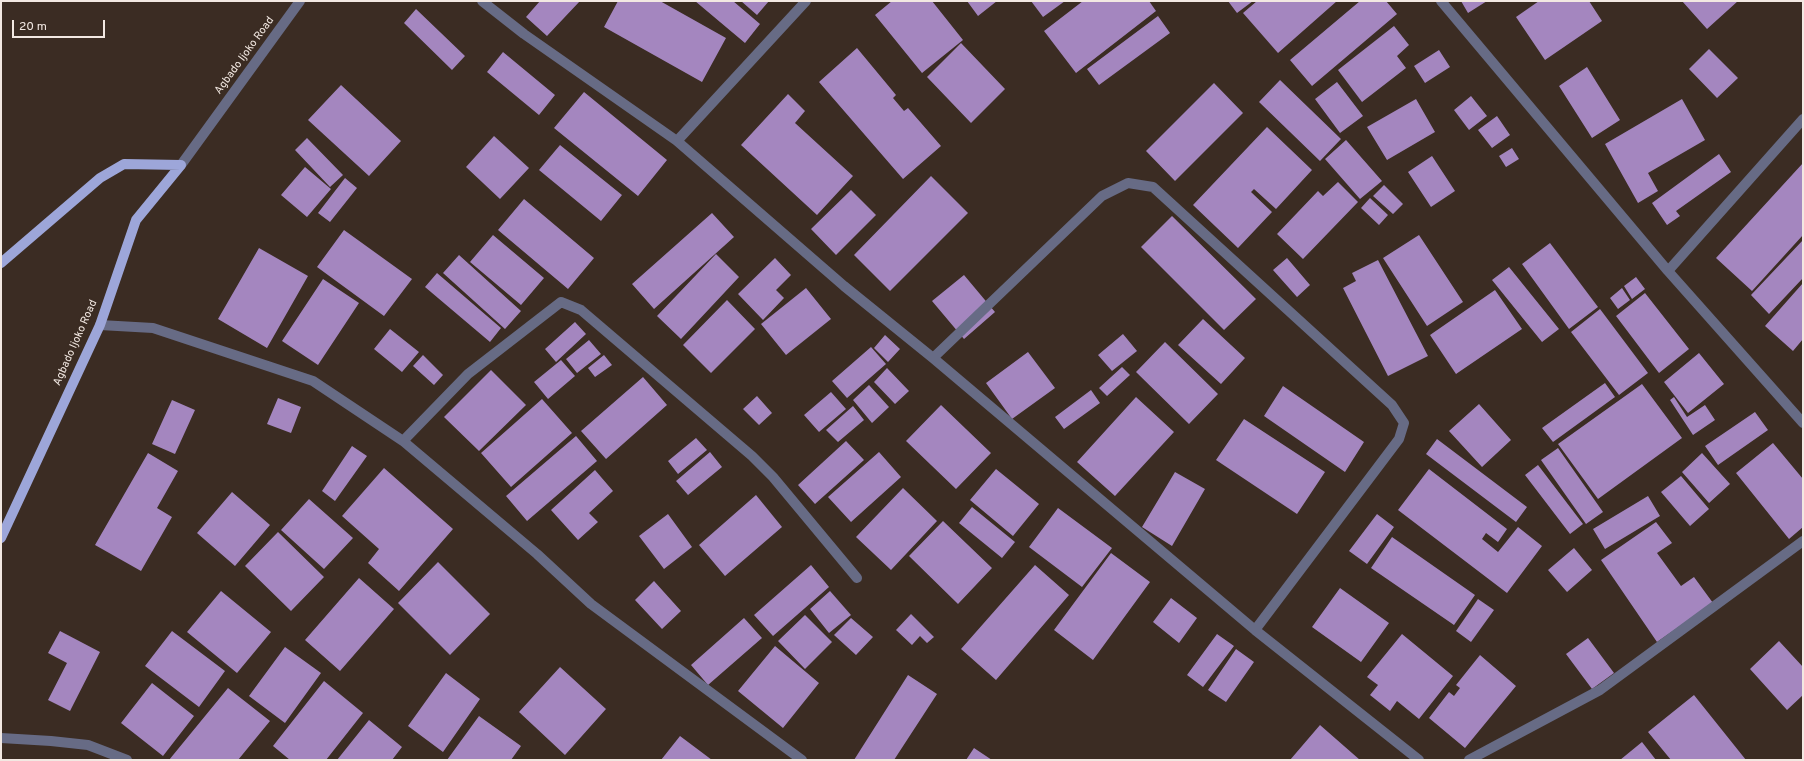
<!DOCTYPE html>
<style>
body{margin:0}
#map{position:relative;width:1804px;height:761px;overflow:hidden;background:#3b2c23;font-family:Overpass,sans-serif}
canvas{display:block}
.frame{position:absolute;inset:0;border:2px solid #f2e8e2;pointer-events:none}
.scale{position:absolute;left:12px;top:20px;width:93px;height:18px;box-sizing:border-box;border:2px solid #f2e8e2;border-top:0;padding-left:5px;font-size:12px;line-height:14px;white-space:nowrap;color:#f2e8e2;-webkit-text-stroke:3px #3b2c23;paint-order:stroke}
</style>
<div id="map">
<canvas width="1804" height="761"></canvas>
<div class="frame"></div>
<div class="scale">20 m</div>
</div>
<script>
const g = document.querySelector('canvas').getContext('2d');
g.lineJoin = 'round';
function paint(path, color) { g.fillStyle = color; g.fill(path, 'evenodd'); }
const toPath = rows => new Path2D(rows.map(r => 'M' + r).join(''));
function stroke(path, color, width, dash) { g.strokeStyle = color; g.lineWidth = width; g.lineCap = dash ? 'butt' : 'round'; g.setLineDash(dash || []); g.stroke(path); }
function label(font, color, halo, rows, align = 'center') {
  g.font = font + ' Overpass,sans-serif'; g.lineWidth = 4; g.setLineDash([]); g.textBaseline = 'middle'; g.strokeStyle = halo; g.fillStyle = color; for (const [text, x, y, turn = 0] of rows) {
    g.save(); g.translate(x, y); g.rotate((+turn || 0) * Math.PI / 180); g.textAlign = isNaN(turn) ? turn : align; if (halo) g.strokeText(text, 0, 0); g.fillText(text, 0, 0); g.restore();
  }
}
paint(toPath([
 [540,1,580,1,547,36,526,17],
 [618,1,660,1,726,38,702,82,604,27],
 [695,1,733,1,760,24,745,43],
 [741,1,769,1,757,15],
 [892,1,932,1,963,40,922,73,875,15],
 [967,1,997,1,978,16],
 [1031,1,1065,1,1043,17],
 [1083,1,1149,1,1156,11,1076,73,1044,31],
 [1228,1,1253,1,1237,13],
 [1257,1,1337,1,1278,53,1243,13],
 [1360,1,1386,1,1397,14,1312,86,1290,60],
 [1461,1,1487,1,1468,13],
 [1539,1,1589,1,1602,21,1545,60,1516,17],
 [1682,1,1738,1,1707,29],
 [416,9,465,56,452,70,404,23],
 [1158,16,1170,33,1099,85,1087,69],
 [1394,26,1409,45,1397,56,1406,68,1362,102,1338,70],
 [961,43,1005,89,971,123,927,77],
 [857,48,896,95,893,98,904,111,908,108,941,146,903,179,819,82],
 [1709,49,1738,78,1717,98,1689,69],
 [1439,50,1450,67,1425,83,1414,66],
 [503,52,555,95,539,115,487,72],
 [1587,67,1620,120,1592,138,1559,86],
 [1280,80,1341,139,1320,161,1259,102],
 [1337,82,1363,116,1340,133,1315,99],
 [1214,83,1243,113,1175,181,1146,151],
 [341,85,401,141,369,176,308,120],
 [584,92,667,160,638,196,554,128],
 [788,94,805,111,795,123,853,176,817,215,741,145],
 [1471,96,1487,116,1469,130,1454,110],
 [1416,99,1435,132,1387,160,1367,127],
 [1682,99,1705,140,1648,173,1658,191,1638,203,1605,144],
 [1497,116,1510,135,1492,148,1478,130],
 [1267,127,1312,170,1276,209,1254,189,1251,192,1272,212,1238,248,1193,205],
 [494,136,529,168,500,199,466,167],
 [307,138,343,175,330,187,295,150],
 [1346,140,1382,181,1360,199,1325,159],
 [560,145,622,195,601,221,539,170],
 [1512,148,1519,159,1506,167,1499,156],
 [1719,154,1731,172,1676,211,1680,216,1667,225,1652,203],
 [1432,156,1455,191,1431,207,1408,172],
 [1803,163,1803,235,1752,291,1716,258],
 [305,167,331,189,307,217,281,195],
 [931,176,968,213,890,291,854,255],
 [345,178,357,188,330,222,318,213],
 [1338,182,1358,202,1303,259,1277,234,1318,191,1323,196],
 [1384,185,1403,204,1393,214,1373,196],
 [851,190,876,215,836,255,811,229],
 [1370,198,1388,215,1379,225,1361,208],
 [524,199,594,258,568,289,498,230],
 [712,213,734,237,654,309,632,284],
 [1172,216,1256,299,1224,330,1141,247],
 [344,230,412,279,384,316,317,267],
 [493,235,544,278,521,305,470,262],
 [1419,235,1463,302,1427,326,1383,258],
 [1803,240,1803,278,1769,314,1751,295],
 [1550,243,1598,307,1569,329,1522,264],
 [259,248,308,276,267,348,218,319],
 [716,254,739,277,681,339,657,316],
 [459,255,521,311,505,329,443,273],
 [775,258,791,275,776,290,784,298,763,320,738,294],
 [1287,258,1310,285,1297,297,1273,270],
 [1378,260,1428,356,1388,376,1343,288,1356,281,1352,273],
 [1509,267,1559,329,1542,342,1492,280],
 [437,273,501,328,490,342,425,287],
 [964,275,995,312,964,339,932,301],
 [1636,277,1645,289,1632,299,1624,286],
 [323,279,359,303,318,365,282,341],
 [1803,283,1803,339,1793,351,1765,326],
 [806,288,831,319,786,355,761,324],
 [1622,288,1630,300,1618,309,1610,298],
 [1495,290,1522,329,1456,374,1430,335],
 [1645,293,1689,349,1659,373,1616,316],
 [727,300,755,329,711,373,683,345],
 [1600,309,1648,373,1619,395,1571,332],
 [1203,319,1245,358,1221,384,1178,345],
 [575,322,586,334,556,362,545,349],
 [390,329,419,352,402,372,374,349],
 [1123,334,1137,351,1112,371,1098,355],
 [885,335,900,349,888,362,874,348],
 [589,340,601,354,577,373,566,359],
 [1165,342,1218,394,1189,424,1136,372],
 [871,347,886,364,847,398,832,381],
 [1028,352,1055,388,1012,419,986,383],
 [1699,353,1724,384,1688,413,1664,382],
 [423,355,443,375,434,385,413,366],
 [604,355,612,365,595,377,588,368],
 [561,360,575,376,548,399,534,382],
 [1122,367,1130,375,1107,396,1099,388],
 [887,368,909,391,895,404,874,382],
 [491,370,526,405,479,451,444,417],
 [643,377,667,405,606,459,581,431],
 [1605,383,1615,397,1553,442,1542,428],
 [1642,384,1682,438,1598,499,1558,444],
 [869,385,889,407,872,423,853,400],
 [1283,386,1364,442,1345,472,1264,416],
 [1091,390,1100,403,1064,429,1055,417],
 [831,392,846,409,819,432,804,415],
 [757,396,772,413,759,425,743,409],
 [1136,397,1174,432,1115,496,1077,462],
 [1674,397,1687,417,1705,405,1715,420,1693,435,1670,400],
 [278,398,301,407,291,433,267,424],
 [542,399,572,433,511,487,481,453],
 [172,400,195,410,175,454,152,444],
 [1479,404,1511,440,1482,467,1449,431],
 [941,405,991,453,956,489,906,441],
 [853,406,864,420,838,442,826,430],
 [1755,412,1768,430,1718,465,1705,446],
 [1244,419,1325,472,1297,514,1216,460],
 [576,436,597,461,527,521,506,496],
 [696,438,707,450,678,474,668,461],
 [1437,439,1527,507,1516,522,1426,454],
 [846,441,864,460,815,504,798,485],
 [1773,443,1803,479,1803,527,1789,539,1736,473],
 [352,446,367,456,335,501,322,491],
 [1558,448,1603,512,1586,524,1541,460],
 [710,452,722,467,688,495,676,481],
 [879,452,901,477,851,522,828,497],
 [148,453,178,471,157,508,172,517,141,571,95,545],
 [1702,453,1730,484,1709,503,1682,472],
 [1538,465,1583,524,1570,534,1525,475],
 [384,468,453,529,399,591,368,563,379,549,342,516],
 [996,469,1039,504,1013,536,970,500],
 [1429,469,1507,529,1498,542,1486,533,1482,539,1498,552,1518,527,1542,546,1507,593,1398,510],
 [595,470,613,491,589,513,598,522,578,540,551,510],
 [1175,472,1205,489,1172,546,1142,527],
 [1681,476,1709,509,1690,526,1661,492],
 [903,488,937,521,891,570,856,537],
 [232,492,270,525,235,566,197,533],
 [756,495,782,527,725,576,699,545],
 [1648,496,1660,516,1605,549,1593,529],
 [309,499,353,538,324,569,281,530],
 [972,507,1015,542,1002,558,959,523],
 [1058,508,1112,548,1082,587,1029,547],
 [668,514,692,547,664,569,639,536],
 [1377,514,1394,527,1367,564,1349,551],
 [943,521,992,568,958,604,909,556],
 [1656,522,1672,543,1657,553,1681,586,1694,577,1713,603,1657,642,1601,560],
 [278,532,324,577,291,611,245,566],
 [1392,537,1475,595,1454,625,1371,568],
 [1574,548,1592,570,1567,592,1548,570],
 [1111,553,1150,582,1093,660,1054,630],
 [438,562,490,614,450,655,398,603],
 [811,565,829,587,773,636,754,615],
 [1035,565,1069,595,996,680,961,649],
 [359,578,394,609,340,671,305,640],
 [654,581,681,611,662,629,635,600],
 [1340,588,1389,623,1361,662,1312,627],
 [221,591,271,632,237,673,187,632],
 [830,591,851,615,829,633,810,609],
 [1171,598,1197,618,1179,643,1153,622],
 [1478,599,1494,610,1471,642,1456,631],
 [911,614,934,637,927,643,920,636,912,645,896,630],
 [805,615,832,642,805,669,778,641],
 [744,618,762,638,708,685,691,665],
 [851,618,873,637,856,655,834,635],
 [60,631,100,652,70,711,48,700,67,663,48,653],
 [172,631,225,671,199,707,145,666],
 [1217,634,1234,646,1203,687,1187,675],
 [1402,634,1453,676,1419,719,1397,701,1390,711,1370,695,1378,685,1367,677],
 [1588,638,1614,673,1592,689,1566,654],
 [1779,641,1803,667,1803,695,1787,710,1750,669],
 [775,646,819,683,783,728,738,691],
 [285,647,321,673,285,723,249,696],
 [1236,649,1254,662,1226,702,1208,690],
 [1480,655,1516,686,1465,748,1429,718,1449,692,1454,696,1460,688,1456,685],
 [560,667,606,709,565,755,519,712],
 [446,673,480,699,443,752,408,726],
 [908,675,937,694,894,760,854,760],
 [324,681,363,713,326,760,290,760,273,746],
 [152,683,194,716,163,756,121,723],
 [228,688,270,721,238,760,169,760],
 [1694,695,1746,760,1671,760,1648,732],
 [479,716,521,746,511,760,447,760],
 [369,720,402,747,392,760,337,760],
 [1320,725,1360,760,1290,760],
 [680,736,712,760,661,760],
 [1642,742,1656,760,1620,760],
 [974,748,992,760,966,760]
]), '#a486bf');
stroke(toPath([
 [482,1,524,34,677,141,844,286,933,358,1255,630,1419,760],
 [1441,1,1668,271,1803,423],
 [677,141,806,1],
 [181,165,300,1],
 [1668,271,1803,119],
 [100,325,153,328,313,381,403,441,537,554,591,604,802,760],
 [933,358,1102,196,1128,183,1153,187,1392,405,1404,423,1399,439,1255,630],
 [403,441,468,374,561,302,581,310,752,456,773,477,857,578],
 [1,738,51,741,88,745,127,760],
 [1469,760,1600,690,1803,541]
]), '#676b85', 10);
stroke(toPath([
 [1,263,100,178,124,164,181,165],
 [1,538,100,325,136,220,181,165]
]), '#9da6d9', 10);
label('11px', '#f2e8e2', '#3b2c23', [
 ["Agbado Ijoko Road",245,56,-54],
 ["Agbado Ijoko Road",76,343,-66]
]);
</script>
